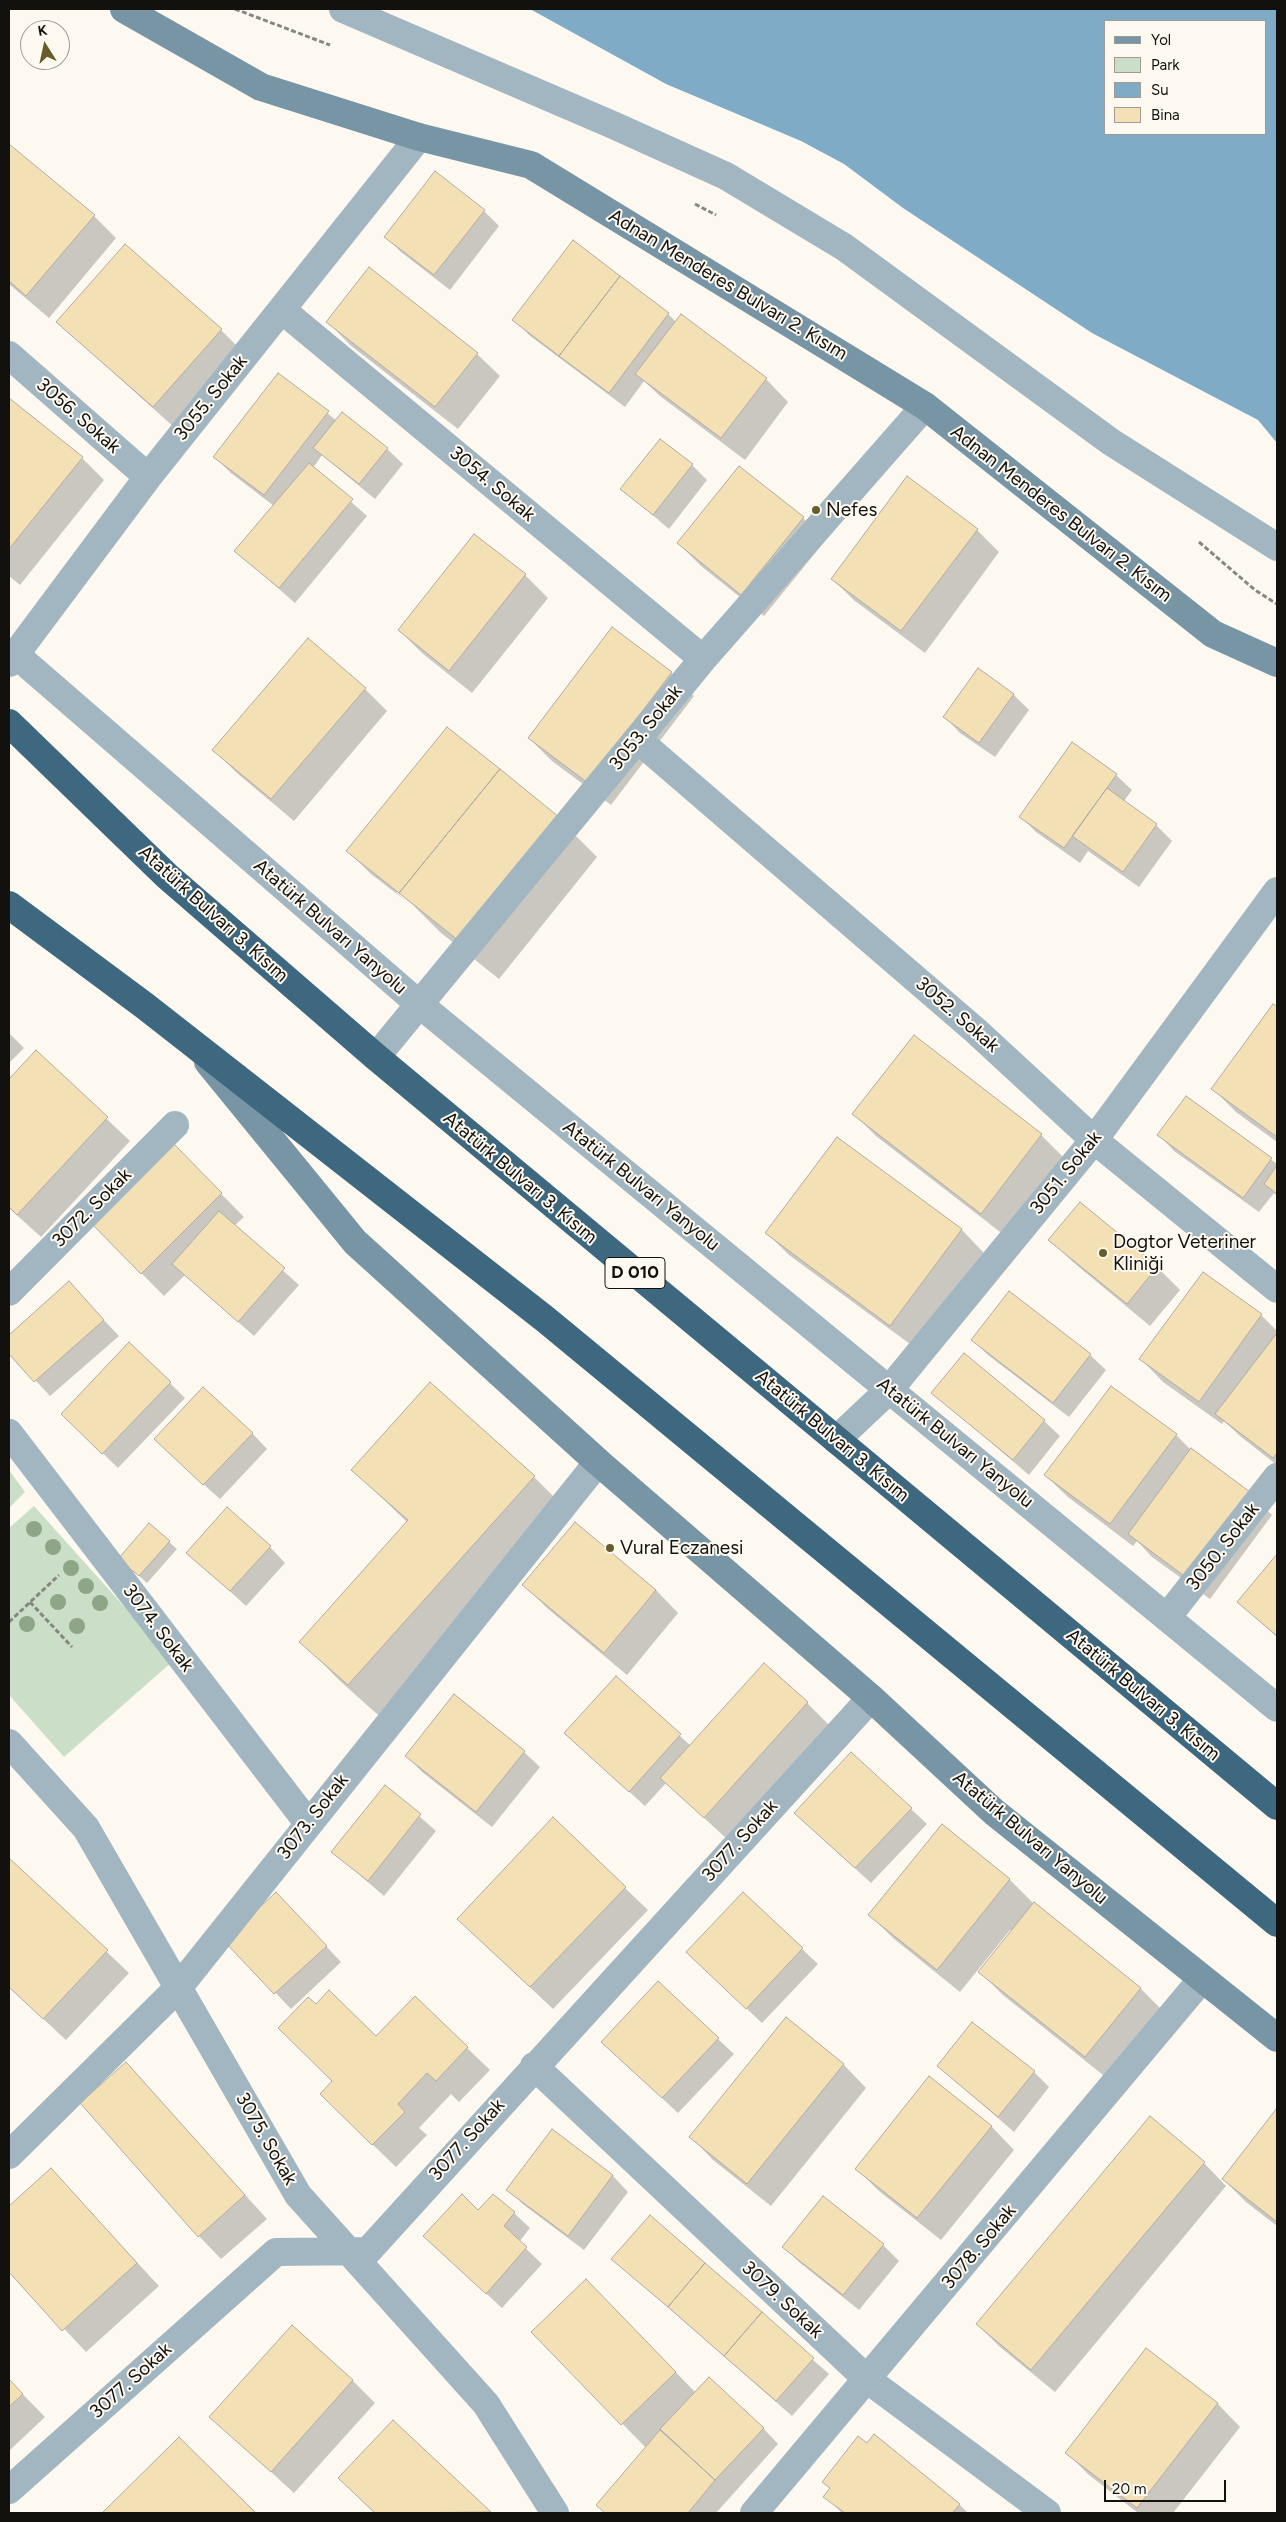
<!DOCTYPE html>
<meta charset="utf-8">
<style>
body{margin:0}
#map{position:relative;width:1286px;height:2522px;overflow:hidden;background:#fdf9f0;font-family:Figtree,sans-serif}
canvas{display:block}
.frame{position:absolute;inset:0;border:10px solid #12110e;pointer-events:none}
.legend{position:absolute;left:1104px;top:20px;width:162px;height:115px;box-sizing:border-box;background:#fdf9f0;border:1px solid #9f9c96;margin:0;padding:6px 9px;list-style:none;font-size:15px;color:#12110e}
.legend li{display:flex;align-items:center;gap:10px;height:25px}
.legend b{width:25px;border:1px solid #9f9c96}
.north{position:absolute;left:20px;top:20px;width:50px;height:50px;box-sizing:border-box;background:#fdf9f0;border:1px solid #9f9c96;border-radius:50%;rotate:350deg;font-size:14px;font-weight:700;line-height:20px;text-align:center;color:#12110e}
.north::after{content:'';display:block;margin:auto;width:18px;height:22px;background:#665d2a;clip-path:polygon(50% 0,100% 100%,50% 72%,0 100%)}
.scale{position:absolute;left:1104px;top:2480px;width:122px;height:22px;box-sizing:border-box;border:2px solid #12110e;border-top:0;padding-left:6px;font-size:15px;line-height:18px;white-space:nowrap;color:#12110e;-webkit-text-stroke:4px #fdf9f0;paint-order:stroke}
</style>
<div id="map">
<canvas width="1286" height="2522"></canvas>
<div class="frame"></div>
<ul class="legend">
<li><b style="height:6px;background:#7795a5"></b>Yol</li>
<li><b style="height:14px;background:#cbdfc8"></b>Park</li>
<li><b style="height:14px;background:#80abc6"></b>Su</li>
<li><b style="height:14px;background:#f4e0b5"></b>Bina</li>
</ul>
<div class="north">K</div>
<div class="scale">20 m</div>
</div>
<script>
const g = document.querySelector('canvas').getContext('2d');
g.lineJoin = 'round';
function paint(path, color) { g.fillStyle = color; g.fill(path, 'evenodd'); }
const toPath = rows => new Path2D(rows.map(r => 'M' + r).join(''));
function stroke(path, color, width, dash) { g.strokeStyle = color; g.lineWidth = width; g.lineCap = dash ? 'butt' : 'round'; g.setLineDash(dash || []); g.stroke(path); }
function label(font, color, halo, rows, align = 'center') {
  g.font = font + ' Figtree,sans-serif'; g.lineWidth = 4; g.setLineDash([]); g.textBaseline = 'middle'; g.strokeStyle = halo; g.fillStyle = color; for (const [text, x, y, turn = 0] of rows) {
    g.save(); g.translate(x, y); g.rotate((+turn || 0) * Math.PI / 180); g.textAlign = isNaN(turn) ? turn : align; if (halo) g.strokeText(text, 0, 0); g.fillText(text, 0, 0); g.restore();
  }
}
paint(toPath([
 [9,1470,25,1492,9,1508],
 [34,1506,173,1661,64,1757,9,1695,9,1528]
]), '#cbdfc8');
paint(toPath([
 [530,9,1277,9,1277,443,1258,420,1092,333,903,208,844,164,801,141,666,84],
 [1105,21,1265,21,1265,134,1105,134]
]), '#80abc6');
paint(toPath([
 [9,145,94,216,116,238,49,318,9,284],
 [484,211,499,226,450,290,401,252,386,237],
 [668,314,676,322,766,379,788,402,745,460,660,396,644,381,625,407,529,335,514,319],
 [57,322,221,330,243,352,176,429],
 [328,322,477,354,500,376,458,429,350,345],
 [278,374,337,421,387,449,403,464,375,499,322,455,313,468,367,516,295,603,236,551,274,506,231,473,215,457],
 [9,400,82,458,104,480,20,585,9,576],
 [692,465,707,480,669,529,622,489],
 [803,518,825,541,764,616,701,566,678,543],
 [977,530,999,552,925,653,855,601,832,579],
 [475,535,525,575,548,598,472,693,422,653,399,630],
 [613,629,672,673,694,696,611,805,552,761,529,738],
 [978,669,1014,695,1029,710,995,757,960,733,945,717],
 [365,689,387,711,294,821,237,773,214,750],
 [1116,775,1132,790,1124,801,1156,825,1172,841,1139,887,1088,851,1080,863,1036,832,1021,817],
 [558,818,597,857,499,979,440,932,400,892,396,892,406,901,371,874,348,851],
 [1274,1005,1277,1008,1277,1142,1236,1112,1213,1089],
 [9,1033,24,1048,9,1063],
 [914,1037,1041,1135,1064,1158,1004,1235,876,1136,854,1114],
 [36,1052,130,1141,41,1237,9,1208,9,1081],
 [1187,1097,1277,1164,1277,1196,1274,1193,1259,1212,1174,1151,1159,1135],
 [837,1138,962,1230,984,1253,914,1347,789,1255,767,1233],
 [172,1144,244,1217,234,1226,299,1285,254,1336,185,1275,164,1296,92,1223],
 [1050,1240,1157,1267,1180,1290,1150,1326,1073,1262],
 [69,1283,119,1336,50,1396,9,1352,9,1336],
 [1261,1315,1277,1331,1277,1465,1240,1436,1224,1421,1222,1424,1163,1382,1141,1359],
 [973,1340,1090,1355,1106,1370,1069,1417,988,1355],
 [170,1383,185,1398,118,1468,78,1429],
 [430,1384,534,1477,573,1516,387,1723,339,1680,301,1641,407,1522,353,1470],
 [933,1393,1044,1421,1060,1436,1029,1475],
 [252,1433,267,1449,220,1499,171,1455],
 [1176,1435,1191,1450,1249,1493,1272,1515,1210,1599,1152,1557,1137,1541,1133,1546,1068,1497,1045,1475],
 [149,1524,177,1549,147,1583,128,1566],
 [575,1524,656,1590,678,1613,627,1675,547,1608,524,1585],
 [270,1547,285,1563,246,1606,188,1553],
 [1277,1556,1277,1637,1238,1602],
 [616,1677,691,1746,807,1703,829,1725,727,1839,666,1783,645,1806,565,1733],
 [524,1752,540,1767,492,1827,422,1772,407,1756],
 [851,1753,927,1824,871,1883,811,1828],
 [385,1786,436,1831,384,1896,333,1852],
 [942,1826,1010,1880,1034,1904,1140,1988,1163,2011,1108,2079,1003,1995,980,1972,1012,1931,1010,1930,960,1992,893,1938,870,1915],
 [9,1859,129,1973,66,2040,9,1987],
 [625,1888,648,1910,553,2009,481,1941],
 [743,1894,818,1964,762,2023,703,1968],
 [292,1910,341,1962,291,2009,226,1941],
 [658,1983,734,2054,678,2113,618,2057],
 [316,2005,376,2038,467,2048,490,2070,459,2102,451,2094,419,2128,427,2135,396,2167,344,2117],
 [786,2019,844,2065,866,2088,771,2206,713,2160,691,2137],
 [126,2064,267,2219,221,2259,199,2236],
 [938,2066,1034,2072,1049,2087,1014,2132],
 [930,2078,992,2127,1014,2150,941,2240,879,2191,857,2169],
 [1277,2110,1277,2226,1246,2202,1223,2179],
 [552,2131,613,2176,628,2192,584,2250,524,2205,508,2190],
 [1204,2163,1226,2186,1055,2392,1000,2347,977,2324],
 [51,2170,159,2286,86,2352,9,2270,9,2208],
 [823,2198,883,2245,899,2261,859,2310,799,2262,783,2246],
 [478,2212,514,2213,530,2228,519,2242,542,2264,502,2308,440,2251],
 [650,2217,829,2374,792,2416,613,2259],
 [608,2303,696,2393,763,2428,778,2444,716,2513,607,2513,598,2505,646,2448,533,2332],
 [1146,2349,1218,2404,1240,2427,1173,2513,1138,2513,1089,2475,1066,2452],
 [9,2380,45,2417,9,2451],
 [352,2380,375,2403,294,2493,211,2417],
 [393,2422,490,2513,375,2513,362,2501],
 [179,2439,254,2513,104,2513],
 [823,2482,959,2504,968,2513,842,2513,825,2496,831,2489]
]), '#0003');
const building = toPath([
 [9,144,95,215,26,296,9,281,9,144],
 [435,171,485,210,434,275,384,237,435,171],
 [573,240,620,276,559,356,512,320,573,240],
 [125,244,222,329,153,407,56,322,125,244],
 [369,267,478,353,435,407,326,322,369,267],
 [620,276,669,313,609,393,559,356,620,276],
 [681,314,767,378,721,438,635,374,681,314],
 [278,373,329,411,264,495,213,457,278,373],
 [9,398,83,457,9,549,9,398],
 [342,412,388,448,359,484,313,448,342,412],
 [660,439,693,464,653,515,620,489,660,439],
 [309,463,353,499,279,588,234,551,309,463],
 [739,466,804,517,741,595,677,543,739,466],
 [907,476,978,529,901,631,831,579,907,476],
 [474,534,526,574,449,671,398,630,474,534],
 [612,627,672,672,588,783,528,738,612,627],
 [308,638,366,688,271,799,212,750,308,638],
 [978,668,1014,694,979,743,943,717,978,668],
 [447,727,500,769,399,893,346,851,447,727],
 [1072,742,1117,774,1064,848,1019,817,1072,742],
 [500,769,559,817,459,941,399,893,500,769],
 [1107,788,1157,824,1123,872,1072,836,1107,788],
 [1273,1004,1277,1006,1277,1137,1211,1089,1273,1004],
 [914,1035,1042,1134,981,1214,852,1114,914,1035],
 [36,1050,108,1117,17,1215,9,1207,9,1079,36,1050],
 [1186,1096,1272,1158,1243,1198,1157,1135,1186,1096],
 [837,1137,962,1229,890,1326,765,1233,837,1137],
 [172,1142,222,1193,141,1274,91,1223,172,1142],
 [1277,1165,1277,1194,1264,1184,1277,1165],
 [1080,1202,1158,1266,1127,1304,1048,1240,1080,1202],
 [219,1211,285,1268,238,1322,172,1264,219,1211],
 [1203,1272,1262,1314,1199,1402,1139,1359,1203,1272],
 [69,1281,104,1320,34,1382,9,1354,9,1335,69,1281],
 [1009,1291,1091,1354,1053,1403,971,1340,1009,1291],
 [1277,1333,1277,1453,1273,1458,1215,1414,1277,1333],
 [129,1342,171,1382,102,1454,61,1414,129,1342],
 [964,1353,1045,1420,1013,1460,931,1393,964,1353],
 [430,1382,535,1476,348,1685,299,1642,408,1520,351,1470,430,1382],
 [1111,1386,1177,1434,1110,1524,1044,1475,1111,1386],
 [203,1387,253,1433,203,1485,154,1439,203,1387],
 [1191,1448,1250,1492,1187,1578,1128,1534,1191,1448],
 [227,1507,271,1546,230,1591,186,1553,227,1507],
 [575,1522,656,1590,604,1653,522,1585,575,1522],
 [149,1523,170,1541,139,1576,118,1559,149,1523],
 [1277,1554,1277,1636,1237,1602,1277,1554],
 [764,1663,808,1702,704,1818,660,1778,764,1663],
 [616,1676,681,1734,629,1792,564,1733,616,1676],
 [454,1694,525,1751,476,1812,405,1756,454,1694],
 [851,1752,912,1808,855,1868,794,1813,851,1752],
 [385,1785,421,1814,368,1881,331,1852,385,1785],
 [553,1817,626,1887,530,1987,457,1919,553,1817],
 [942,1824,1010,1879,937,1970,868,1915,942,1824],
 [9,1858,108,1950,43,2019,9,1987,9,1858],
 [276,1892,327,1946,274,1994,224,1941,276,1892],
 [743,1892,803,1948,746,2009,686,1952,743,1892],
 [1034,1902,1141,1988,1085,2057,978,1972,1034,1902],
 [658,1981,719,2038,662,2098,601,2042,658,1981],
 [329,1990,376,2036,415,1996,468,2047,436,2081,427,2073,398,2104,405,2112,372,2145,320,2094,332,2081,278,2028,308,1997,316,2004,329,1990],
 [786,2017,844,2064,747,2184,689,2137,786,2017],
 [972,2022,1035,2071,998,2117,937,2066,972,2022],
 [126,2062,245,2195,198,2237,80,2103,126,2062],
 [929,2076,992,2126,917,2218,855,2169,929,2076],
 [1277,2108,1277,2222,1222,2179,1277,2108],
 [1150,2116,1205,2162,1031,2370,976,2324,1150,2116],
 [552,2129,613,2175,568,2236,506,2190,552,2129],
 [51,2168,137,2263,62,2331,9,2272,9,2206,51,2168],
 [462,2194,478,2210,493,2194,515,2212,504,2226,527,2247,486,2294,423,2236,462,2194],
 [823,2196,884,2244,843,2295,782,2247,823,2196],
 [650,2215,705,2263,668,2307,611,2259,650,2215],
 [705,2263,762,2312,724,2356,668,2307,705,2263],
 [586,2279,676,2372,621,2425,531,2332,586,2279],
 [762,2312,814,2358,776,2401,724,2356,762,2312],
 [292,2325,353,2380,271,2472,209,2417,292,2325],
 [1146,2348,1218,2403,1137,2508,1065,2453,1146,2348],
 [709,2377,764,2428,715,2480,660,2429,709,2377],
 [9,2379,23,2394,9,2407,9,2379],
 [393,2420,491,2512,375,2513,338,2478,393,2420],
 [660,2430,715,2480,688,2513,605,2513,596,2505,660,2430],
 [874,2434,960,2504,953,2512,955,2513,845,2513,823,2497,830,2488,822,2482,858,2436,867,2443,874,2434],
 [179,2437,256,2513,102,2513,179,2437]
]);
paint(building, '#f4e0b5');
stroke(building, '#b0aca4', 1);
stroke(toPath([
 [235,9,330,45],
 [695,204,716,215],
 [1199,542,1255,590,1277,604],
 [30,1602,72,1647],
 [9,1622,59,1575]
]), '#898781', 3, [5, 2.5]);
stroke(toPath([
 [343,9,613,125,726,176,844,247,1111,442,1277,547],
 [282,310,703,659],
 [9,355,148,477],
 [15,654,419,1004,1277,1708],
 [9,663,148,477,419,137],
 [637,739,976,1031,1094,1140,1277,1289],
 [376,1057,703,659,925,406],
 [9,1292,175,1125],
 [9,1433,308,1823],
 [836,1440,889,1390,1094,1140,1277,891],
 [1168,1616,1277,1477],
 [9,1743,86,1828,298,2195,486,2404,555,2513],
 [534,2066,868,2380,1047,2513],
 [9,2155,178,1988,598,1462],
 [9,2490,276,2252,368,2251,871,1698],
 [754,2513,1202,1979]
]), '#a2b6c1', 28);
stroke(toPath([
 [124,9,261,87,419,137,531,165,925,406,1213,634,1277,663],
 [208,1062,355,1242,598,1462,871,1698,994,1812,1277,2038]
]), '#7795a5', 28);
stroke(toPath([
 [9,723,167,876,376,1057,1277,1806],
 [9,905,145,1006,545,1319,1277,1923]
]), '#3d687f', 28);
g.fillStyle = '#8ea586';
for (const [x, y] of [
 [34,1529],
 [53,1547],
 [71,1568],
 [86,1586],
 [58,1602],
 [100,1603],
 [27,1624],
 [77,1626]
]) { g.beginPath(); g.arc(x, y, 8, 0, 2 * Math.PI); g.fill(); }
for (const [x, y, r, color] of [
 [816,510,5,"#665d2a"],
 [1103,1253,5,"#665d2a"],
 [610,1548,5,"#665d2a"]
]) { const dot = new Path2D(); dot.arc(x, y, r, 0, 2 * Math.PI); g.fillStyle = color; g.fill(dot); stroke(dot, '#fdf9f0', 2); }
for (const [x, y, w] of [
 [635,1273,60]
]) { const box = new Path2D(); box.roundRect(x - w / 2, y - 15.5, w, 31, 4); g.fillStyle = '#fdf9f0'; g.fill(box); stroke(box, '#12110e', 1); }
label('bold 18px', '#12110e', null, [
 ["D 010",635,1273]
]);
label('19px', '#12110e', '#fdf9f0', [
 ["Adnan Menderes Bulvarı 2. Kısım",728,285,31],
 ["3055. Sokak",211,398,-51],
 ["3056. Sokak",78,416,41],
 ["3054. Sokak",492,484,40],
 ["Adnan Menderes Bulvarı 2. Kısım",1061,514,38],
 ["3053. Sokak",646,728,-51],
 ["Atatürk Bulvarı 3. Kısım",213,914,42],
 ["Atatürk Bulvarı Yanyolu",330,927,41],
 ["3052. Sokak",957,1015,41],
 ["3051. Sokak",1066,1173,-51],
 ["Atatürk Bulvarı 3. Kısım",520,1178,40],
 ["Atatürk Bulvarı Yanyolu",641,1186,39],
 ["3072. Sokak",92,1208,-45],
 ["Atatürk Bulvarı 3. Kısım",832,1436,40],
 ["Atatürk Bulvarı Yanyolu",955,1443,39],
 ["3050. Sokak",1223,1547,-52],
 ["3074. Sokak",158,1628,53],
 ["Atatürk Bulvarı 3. Kısım",1143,1695,40],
 ["3073. Sokak",313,1817,-52],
 ["Atatürk Bulvarı Yanyolu",1030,1838,40],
 ["3077. Sokak",740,1841,-48],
 ["3075. Sokak",266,2139,60],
 ["3077. Sokak",467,2140,-48],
 ["3078. Sokak",979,2247,-50],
 ["3079. Sokak",782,2300,43],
 ["3077. Sokak",131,2381,-42]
]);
label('19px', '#12110e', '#fdf9f0', [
 ["Nefes",826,510],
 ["Dogtor Veteriner",1113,1242],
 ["Kliniği",1113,1264],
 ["Vural Eczanesi",620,1548]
], 'left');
</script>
